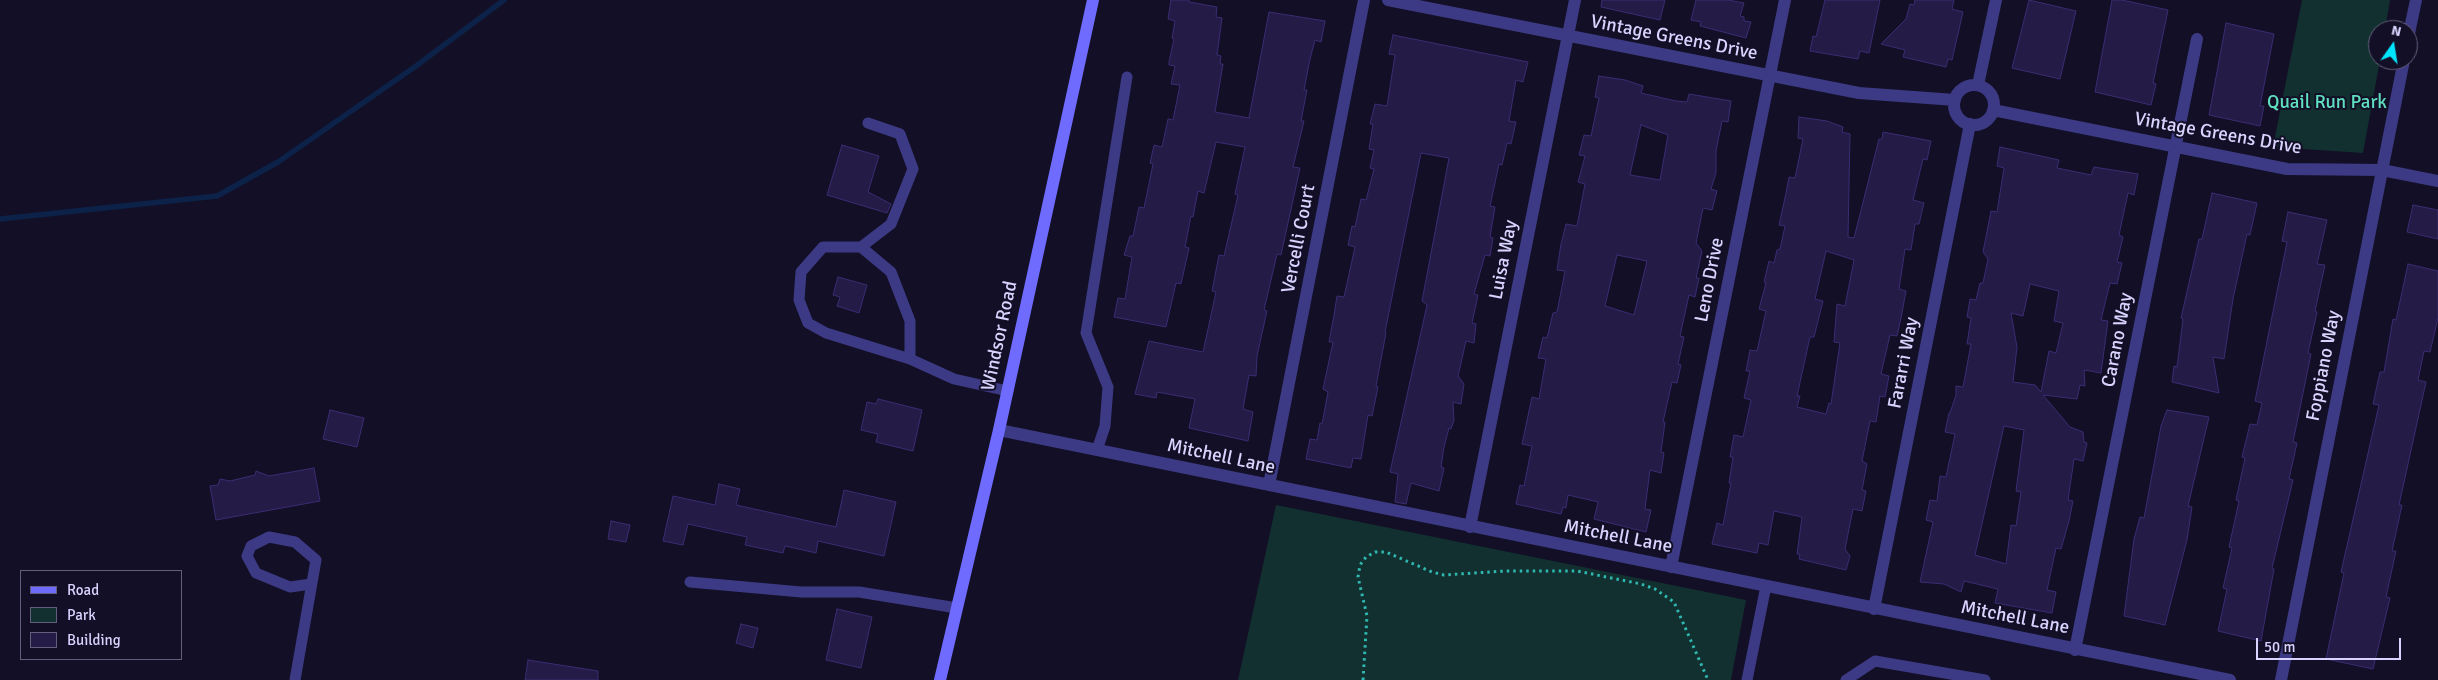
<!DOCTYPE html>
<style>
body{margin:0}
#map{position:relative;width:2438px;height:680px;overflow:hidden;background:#130f26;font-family:Signika,sans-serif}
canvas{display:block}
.legend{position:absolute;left:20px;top:570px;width:162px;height:90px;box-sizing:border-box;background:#130f26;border:1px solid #625e7d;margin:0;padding:6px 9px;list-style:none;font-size:15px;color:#d9d4ff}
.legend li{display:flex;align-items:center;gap:10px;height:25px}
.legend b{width:25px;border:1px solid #625e7d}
.north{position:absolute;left:2368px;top:20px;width:50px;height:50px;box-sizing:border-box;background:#130f26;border:1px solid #625e7d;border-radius:50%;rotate:13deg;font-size:14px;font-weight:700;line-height:20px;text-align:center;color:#d9d4ff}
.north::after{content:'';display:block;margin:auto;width:18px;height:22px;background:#00e5ff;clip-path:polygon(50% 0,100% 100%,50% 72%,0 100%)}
.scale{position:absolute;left:2256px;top:638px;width:145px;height:22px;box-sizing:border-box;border:2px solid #d9d4ff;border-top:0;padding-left:6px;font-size:15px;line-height:18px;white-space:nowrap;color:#d9d4ff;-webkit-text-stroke:4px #130f26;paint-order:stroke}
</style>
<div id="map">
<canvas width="2438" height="680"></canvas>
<ul class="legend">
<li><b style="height:6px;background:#6f6bff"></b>Road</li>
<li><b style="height:14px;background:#12302f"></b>Park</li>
<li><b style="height:14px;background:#241b47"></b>Building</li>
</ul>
<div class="north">N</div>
<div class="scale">50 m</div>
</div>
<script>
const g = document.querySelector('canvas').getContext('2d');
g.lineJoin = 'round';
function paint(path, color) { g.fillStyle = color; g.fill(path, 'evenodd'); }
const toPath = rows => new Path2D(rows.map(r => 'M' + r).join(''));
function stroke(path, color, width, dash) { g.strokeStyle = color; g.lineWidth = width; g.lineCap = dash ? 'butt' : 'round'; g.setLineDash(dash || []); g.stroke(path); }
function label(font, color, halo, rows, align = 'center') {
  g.font = font + ' Signika,sans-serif'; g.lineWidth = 4; g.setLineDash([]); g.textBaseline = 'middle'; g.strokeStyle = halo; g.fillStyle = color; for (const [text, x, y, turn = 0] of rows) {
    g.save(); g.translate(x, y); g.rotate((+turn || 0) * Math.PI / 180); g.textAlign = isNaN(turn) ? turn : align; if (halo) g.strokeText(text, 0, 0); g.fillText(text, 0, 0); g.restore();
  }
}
paint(toPath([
 [2302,0,2390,0,2385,30,2378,30,2380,60,2363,153,2273,147],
 [1276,505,1746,600,1731,680,1238,680]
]), '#12302f');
stroke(toPath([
 [0,219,217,196,278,162,416,66,504,0]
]), '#0c2248', 5.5);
const building = toPath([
 [1171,0,1189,0,1189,2,1217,7,1216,17,1222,18,1217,55,1221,56,1220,64,1223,64,1215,112,1249,118,1269,12,1325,21,1321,42,1315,40,1310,59,1304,90,1307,90,1301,121,1304,121,1293,167,1300,168,1281,255,1277,254,1264,310,1267,311,1257,356,1256,376,1249,375,1243,409,1253,412,1248,441,1189,428,1195,399,1157,392,1156,398,1135,394,1149,341,1203,352,1216,292,1212,291,1219,255,1224,256,1238,195,1235,194,1245,147,1216,142,1204,193,1198,191,1193,217,1191,216,1185,247,1189,248,1181,284,1176,283,1166,327,1114,317,1118,298,1125,299,1132,257,1124,255,1130,236,1133,236,1139,207,1144,208,1153,164,1150,163,1154,145,1162,147,1168,119,1173,120,1180,85,1171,84,1175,66,1169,65,1169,62,1174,39,1172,38,1175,21,1168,19,1171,0],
 [1602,0,1665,0,1660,20,1601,7,1602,0],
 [1696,0,1728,0,1744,3,1740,16,1744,17,1744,21,1751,22,1746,38,1700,26,1701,22,1691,20,1696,0],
 [1825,0,1880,0,1869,53,1860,51,1858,59,1810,51,1813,36,1816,37,1825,0],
 [1915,0,1954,0,1952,9,1963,12,1952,60,1948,59,1946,67,1903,57,1905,50,1881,44,1906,19,1910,4,1914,5,1915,0],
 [2029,0,2076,11,2060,79,2012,68,2029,0],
 [2112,0,2122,0,2168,10,2153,83,2156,84,2151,105,2095,92,2112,0],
 [2226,23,2274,34,2260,106,2264,106,2260,126,2209,115,2226,23],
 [1393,35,1528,62,1523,82,1516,80,1509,121,1516,122,1511,144,1507,143,1502,165,1499,164,1490,206,1495,207,1490,237,1493,238,1490,256,1485,255,1474,294,1478,295,1472,323,1476,324,1474,343,1466,341,1458,376,1464,384,1461,404,1453,402,1454,420,1451,429,1449,428,1444,447,1441,467,1444,468,1439,491,1411,483,1406,504,1395,502,1398,474,1390,472,1427,305,1422,301,1449,158,1421,153,1385,332,1386,333,1376,386,1378,387,1372,416,1368,415,1361,459,1353,458,1351,468,1306,459,1310,439,1317,440,1320,423,1322,424,1328,392,1323,389,1333,342,1329,342,1334,315,1337,296,1344,297,1355,247,1348,245,1352,226,1355,227,1361,199,1366,200,1374,169,1370,168,1374,150,1369,149,1373,124,1370,124,1375,104,1387,106,1395,55,1389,54,1393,35],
 [1599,76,1625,80,1643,86,1641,93,1676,101,1687,102,1689,94,1731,101,1728,122,1722,121,1716,151,1716,173,1711,189,1717,191,1712,210,1703,208,1696,243,1702,251,1696,278,1699,278,1695,297,1689,295,1680,336,1684,337,1678,364,1681,365,1677,383,1672,382,1663,422,1665,422,1661,452,1664,453,1661,473,1650,470,1645,509,1651,510,1646,532,1594,519,1598,502,1568,495,1566,508,1563,507,1561,514,1516,504,1520,485,1524,486,1532,446,1522,444,1532,397,1539,399,1546,359,1538,358,1543,337,1547,338,1553,313,1557,312,1565,271,1557,270,1561,244,1566,224,1577,226,1585,184,1578,182,1585,156,1579,155,1584,135,1591,136,1599,98,1595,97,1599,76],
 [1641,125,1668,135,1660,180,1630,175,1641,125],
 [1617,255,1647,261,1634,315,1605,306,1617,255],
 [1799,117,1827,121,1843,127,1842,132,1850,134,1848,237,1854,238,1879,139,1882,139,1883,132,1931,141,1927,160,1923,159,1913,200,1924,203,1919,224,1915,224,1911,250,1905,249,1899,289,1906,291,1901,318,1897,336,1890,335,1881,374,1889,376,1885,397,1880,396,1876,422,1870,421,1862,461,1867,464,1862,490,1866,491,1862,511,1853,509,1845,549,1850,556,1846,570,1799,559,1800,554,1797,554,1802,517,1774,511,1768,545,1759,543,1757,553,1712,544,1717,523,1723,525,1731,483,1729,483,1733,457,1730,457,1734,435,1743,437,1751,400,1744,398,1750,371,1746,371,1750,350,1757,351,1766,311,1759,309,1766,283,1764,282,1769,261,1774,263,1777,250,1780,249,1785,226,1779,225,1786,193,1789,177,1795,178,1803,139,1798,138,1799,117],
 [1826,251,1854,260,1845,306,1837,304,1834,342,1840,343,1831,404,1829,403,1826,414,1797,407,1800,396,1797,396,1810,337,1814,337,1823,301,1815,299,1826,251],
 [842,145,879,156,868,192,891,204,887,213,827,195,842,145],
 [2000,147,2059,160,2057,168,2091,175,2094,167,2138,174,2134,195,2128,193,2119,235,2123,237,2117,262,2122,263,2117,284,2110,283,2101,320,2108,321,2101,373,2084,370,2085,386,2080,385,2077,399,2043,395,2070,427,2083,432,2084,442,2087,443,2083,461,2074,459,2068,500,2073,501,2069,521,2061,549,2056,548,2047,590,2056,592,2052,613,1995,603,1998,589,1964,581,1961,592,1944,584,1920,582,1933,522,1926,520,1930,500,1937,501,1940,476,1946,477,1955,434,1945,432,1949,413,1950,413,1956,395,1956,386,1963,387,1971,344,1967,344,1971,318,1967,317,1970,299,1976,300,1980,283,1983,283,1988,259,1983,252,1991,211,1997,212,2004,168,1997,166,2000,147],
 [2030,284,2059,291,2054,321,2063,323,2056,353,2049,351,2041,392,2035,385,2013,382,2017,347,2011,313,2023,316,2030,284],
 [2004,426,2024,430,2016,491,2021,492,2016,526,2011,525,2006,564,1975,555,2004,426],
 [2212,193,2257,203,2250,235,2247,234,2233,299,2224,359,2213,357,2219,393,2172,382,2174,366,2177,367,2183,319,2181,318,2199,239,2202,239,2212,193],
 [2413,205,2438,210,2438,239,2407,232,2413,205],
 [2288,212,2327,220,2317,264,2325,265,2315,311,2317,312,2308,353,2311,354,2293,442,2297,443,2289,479,2293,480,2272,568,2274,569,2261,641,2218,631,2227,589,2223,588,2232,548,2229,547,2239,501,2236,500,2245,458,2242,457,2250,424,2257,425,2262,403,2255,401,2287,242,2282,241,2288,212],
 [2408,264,2438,271,2438,318,2430,352,2424,351,2418,380,2426,382,2399,505,2402,505,2392,551,2396,551,2386,597,2390,598,2373,669,2326,659,2344,573,2341,572,2379,405,2373,404,2380,372,2384,372,2393,319,2396,320,2408,264],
 [838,277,867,285,859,313,837,306,840,297,833,295,838,277],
 [878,399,922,410,913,451,876,442,878,434,861,430,867,402,876,404,878,399],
 [330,410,364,418,357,447,323,439,330,410],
 [2167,410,2209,417,2188,506,2192,507,2187,540,2165,625,2124,616,2134,539,2140,517,2144,518,2161,426,2167,410],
 [314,468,320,501,216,520,210,486,218,485,220,479,230,481,255,475,256,471,269,476,314,468],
 [719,484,740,489,736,505,836,527,844,490,896,502,884,556,818,541,816,553,785,546,783,553,745,545,747,537,688,524,683,545,663,541,673,496,715,505,719,484],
 [611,521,630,525,626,542,608,539,611,521],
 [837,609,872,617,861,668,826,660,837,609],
 [741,624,758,628,753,648,736,643,741,624],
 [528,660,598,671,598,680,525,680,528,660]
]);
paint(building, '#241b47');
stroke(building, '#3b2d73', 1);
stroke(toPath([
 [1363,680,1367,616,1358,577,1360,565,1366,557,1375,552,1386,552,1432,572,1444,575,1505,571,1577,571,1641,584,1655,589,1674,602,1708,680]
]), '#2fb8b0', 3, [2.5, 4]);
stroke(toPath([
 [868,123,900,134,913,169,891,224,861,247,823,247,801,272,799,300,808,323,826,333,910,359,954,379,1008,391],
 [861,247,891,272,910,321,910,359],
 [1097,450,1105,426,1108,387,1086,333,1127,77],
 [690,582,801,592,859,592,957,608],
 [295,680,316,560,295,542,269,537,251,546,247,556,256,573,290,587,311,584],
 [1747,680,1766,586],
 [1846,680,1875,661,1985,680]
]), '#3d3a85', 11);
stroke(toPath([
 [1388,0,1859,93,1955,100],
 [2408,38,2416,0],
 [1978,85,1996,0],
 '1954 105a20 20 0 1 1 40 0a20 20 0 1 1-40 0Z',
 [1993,110,2287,169,2382,170,2438,181],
 [999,430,2230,680],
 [1269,485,1364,0],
 [1470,527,1575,0],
 [1671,567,1785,0],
 [1874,609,1970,124],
 [2075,650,2197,39],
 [2281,680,2404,60]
]), '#3d3a85', 12);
stroke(toPath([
 [940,680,999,430,1093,0]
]), '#6f6bff', 12);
label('19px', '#d9d4ff', '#130f26', [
 ["Vintage Greens Drive",1674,38,11],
 ["Vintage Greens Drive",2218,134,10],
 ["Vercelli Court",1299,239,-79],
 ["Luisa Way",1504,260,-79],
 ["Leno Drive",1710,280,-79],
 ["Windsor Road",1000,336,-78],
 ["Carano Way",2118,340,-79],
 ["Fararri Way",1904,363,-79],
 ["Foppiano Way",2324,366,-79],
 ["Mitchell Lane",1221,457,12],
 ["Mitchell Lane",1618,537,11],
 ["Mitchell Lane",2015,618,11]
]);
label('19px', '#5fe0c0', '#130f26', [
 ["Quail Run Park",2327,103]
]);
</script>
